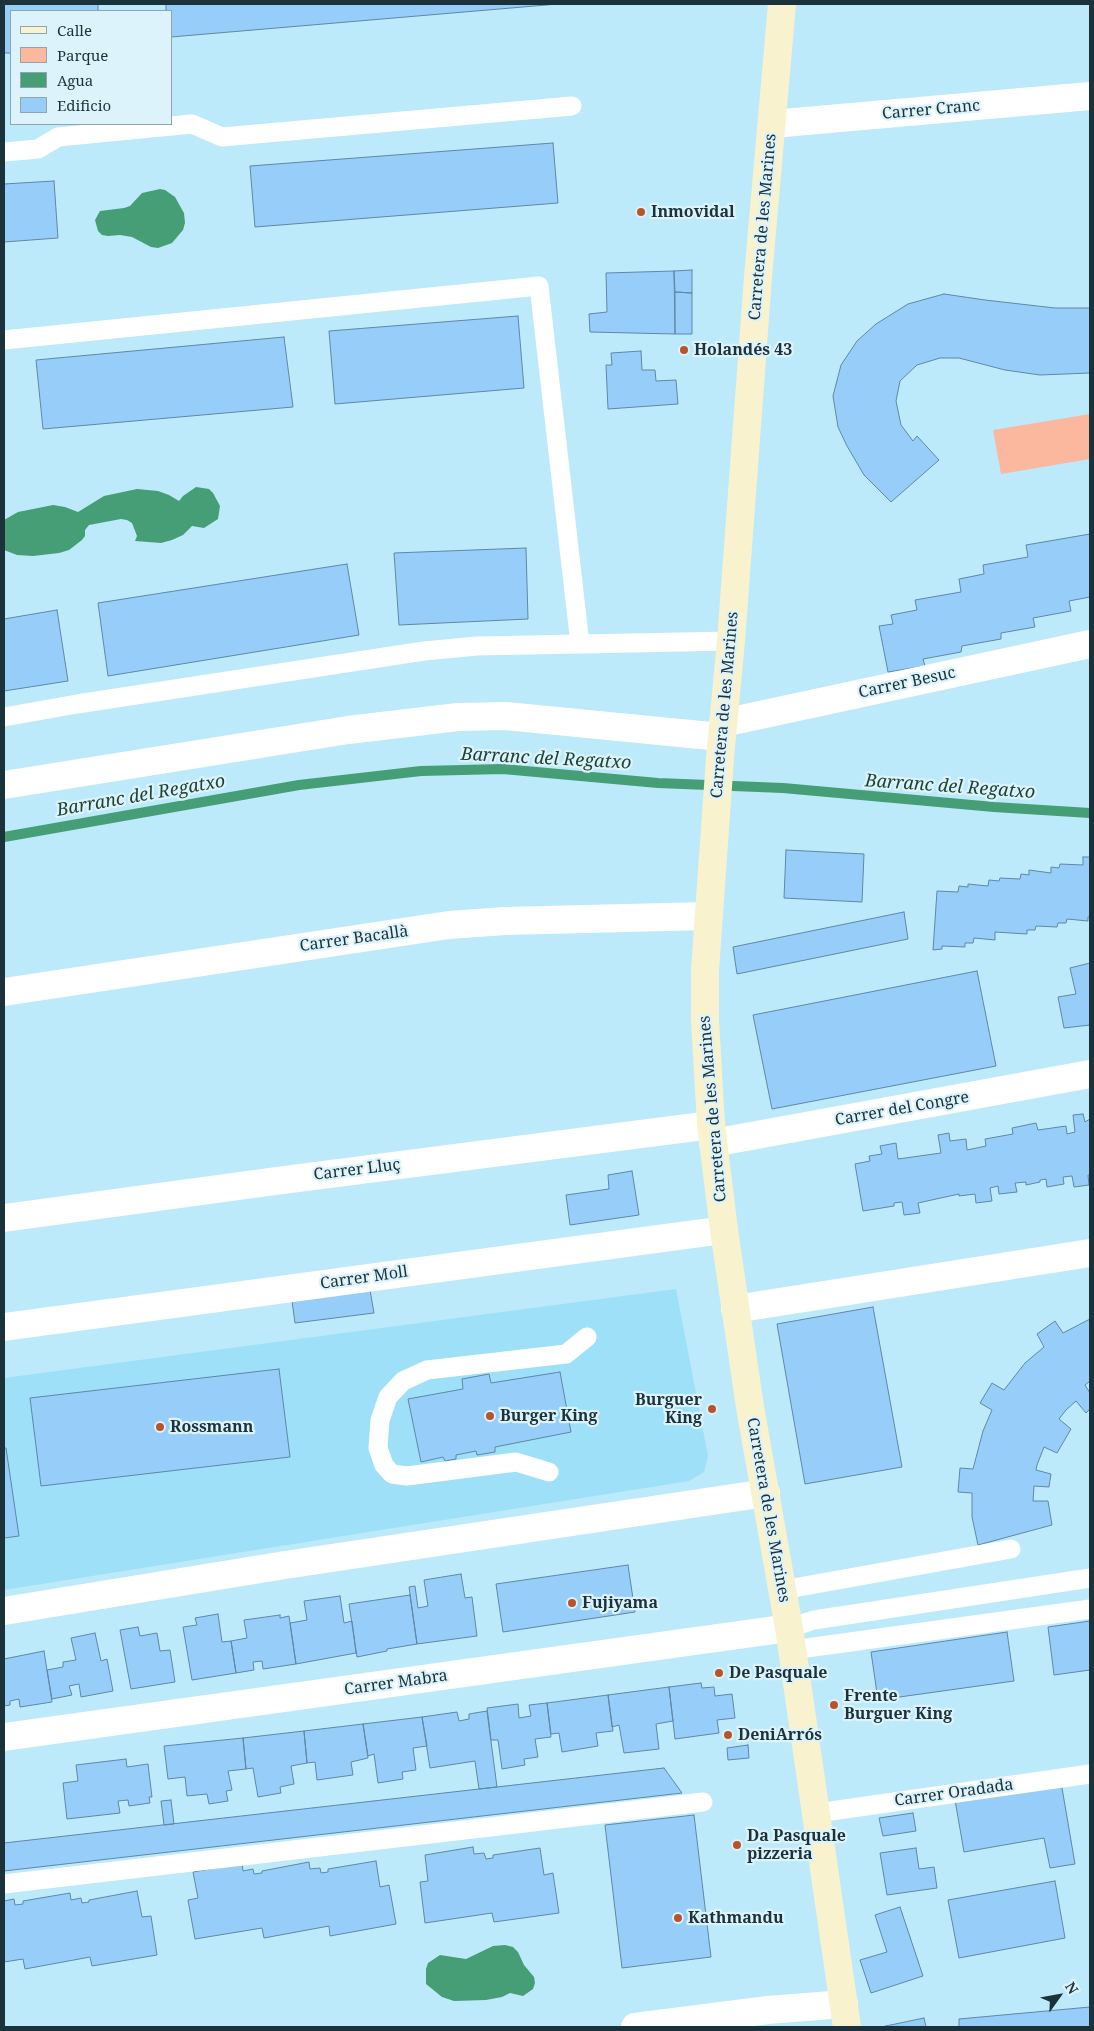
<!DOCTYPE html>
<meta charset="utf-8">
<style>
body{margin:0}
#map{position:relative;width:1094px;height:2031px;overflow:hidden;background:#bceafa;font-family:"Noto Serif",serif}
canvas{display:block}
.frame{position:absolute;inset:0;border:5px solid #1b323a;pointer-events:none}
.legend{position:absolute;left:10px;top:10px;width:162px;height:115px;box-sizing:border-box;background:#dcf3fb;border:1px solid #8fa6ae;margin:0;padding:6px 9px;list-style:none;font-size:15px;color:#1b323a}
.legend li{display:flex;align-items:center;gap:10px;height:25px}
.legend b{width:25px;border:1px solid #8fa6ae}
.north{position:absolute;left:1034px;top:1971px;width:50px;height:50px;-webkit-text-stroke:4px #dcf3fb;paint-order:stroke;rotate:58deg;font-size:14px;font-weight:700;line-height:20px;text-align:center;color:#1b323a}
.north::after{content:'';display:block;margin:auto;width:18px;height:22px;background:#1b323a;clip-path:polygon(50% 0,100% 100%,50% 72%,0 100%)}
</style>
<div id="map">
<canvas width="1094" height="2031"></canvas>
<div class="frame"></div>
<ul class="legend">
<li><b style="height:6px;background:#f8f3ce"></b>Calle</li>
<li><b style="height:14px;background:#fbb89f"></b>Parque</li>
<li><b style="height:14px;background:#469e76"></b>Agua</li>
<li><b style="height:14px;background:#96cef9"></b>Edificio</li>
</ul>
<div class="north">N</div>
</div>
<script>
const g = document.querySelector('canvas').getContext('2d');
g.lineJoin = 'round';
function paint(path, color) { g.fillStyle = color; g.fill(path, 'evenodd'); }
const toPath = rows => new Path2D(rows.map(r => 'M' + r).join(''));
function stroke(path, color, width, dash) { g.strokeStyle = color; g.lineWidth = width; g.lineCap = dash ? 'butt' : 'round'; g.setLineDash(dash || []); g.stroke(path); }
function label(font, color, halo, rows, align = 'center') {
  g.font = font + ' "Noto Serif",serif'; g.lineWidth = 4.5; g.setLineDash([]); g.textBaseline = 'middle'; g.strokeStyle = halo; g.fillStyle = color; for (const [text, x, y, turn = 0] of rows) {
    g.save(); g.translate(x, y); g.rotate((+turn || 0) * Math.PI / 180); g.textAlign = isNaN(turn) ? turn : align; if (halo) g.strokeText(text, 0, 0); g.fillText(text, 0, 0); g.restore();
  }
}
paint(toPath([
 [676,1289,708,1456,704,1472,689,1481,4,1590,4,1378]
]), '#9de0f8');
paint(toPath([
 [1090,414,1090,459,1001,474,993,430]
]), '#fbb89f');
paint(toPath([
 [160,189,165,190,175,197,184,213,185,223,183,230,172,243,158,248,151,247,132,237,120,235,108,236,102,235,98,231,95,220,100,211,124,208,130,206,142,193],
 [196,487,209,489,213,493,220,506,218,519,204,528,192,526,183,535,172,540,161,543,135,541,137,536,132,523,127,520,121,519,89,525,85,530,85,536,82,540,69,550,59,553,33,556,17,555,4,550,4,520,18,512,53,505,65,507,78,512,104,496,137,489,158,491,169,495,179,501,183,496],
 [505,1945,513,1947,518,1952,524,1965,534,1977,535,1983,533,1989,523,1996,510,1993,502,1997,486,2000,454,2001,442,1997,426,1984,426,1969,428,1963,440,1955,466,1959,493,1946]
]), '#469e76');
stroke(toPath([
 [4,837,299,785,421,771,503,769,658,783,783,788,994,807,1090,813]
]), '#469e76', 10);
const building = toPath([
 [4,4,98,4,98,11,11,11,11,53,4,53,4,4],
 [166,4,558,4,171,37,171,11,166,11,166,4],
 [553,143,558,203,255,227,250,166,553,143],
 [54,181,58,238,4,242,4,184,54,181],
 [692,270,692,293,675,292,674,271,692,270],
 [674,271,675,334,590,332,589,314,607,312,606,273,674,271],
 [675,292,692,293,692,334,675,334,675,292],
 [944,294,985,300,1055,308,1090,308,1090,373,1040,375,1005,370,959,358,940,358,917,365,900,381,896,401,901,425,913,441,917,436,939,460,891,502,864,475,847,446,838,427,833,396,841,365,857,341,876,324,908,304,944,294],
 [518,316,524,388,335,404,329,331,518,316],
 [284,337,293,407,43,429,36,360,284,337],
 [641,351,642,370,655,370,656,381,676,380,678,404,608,409,606,365,612,365,611,353,641,351],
 [1090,534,1090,597,1069,601,1071,611,1033,618,1035,627,1001,633,1001,639,962,646,961,652,923,659,925,666,888,672,879,626,893,624,891,615,917,610,915,600,961,592,959,579,984,574,983,565,1028,557,1026,545,1090,534],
 [526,548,528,619,399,625,394,553,526,548],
 [347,564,359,635,108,676,98,603,347,564],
 [57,610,68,681,4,691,4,619,57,610],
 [786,850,864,854,862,902,784,898,786,850],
 [1083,857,1090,857,1090,917,1088,917,1088,921,1067,919,1066,923,1058,923,1057,927,1036,926,1035,930,1027,930,1027,934,995,932,995,940,974,938,973,943,965,943,965,947,942,946,942,949,933,950,937,891,958,892,959,886,968,887,968,884,988,886,989,880,999,881,1000,878,1020,879,1021,874,1029,875,1029,870,1051,873,1051,867,1059,868,1060,864,1083,865,1083,857],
 [904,912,908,939,737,974,733,947,904,912],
 [1090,963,1090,1025,1064,1028,1058,997,1076,994,1070,968,1090,963],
 [977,971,996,1066,772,1109,753,1015,977,971],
 [1083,1114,1085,1122,1090,1119,1090,1175,1088,1175,1089,1185,1074,1187,1072,1176,1063,1177,1064,1184,1047,1187,1046,1179,1040,1180,1040,1182,1026,1185,1026,1182,1015,1183,1017,1192,999,1194,998,1186,990,1188,992,1201,976,1203,975,1194,959,1196,959,1194,918,1203,920,1213,904,1215,902,1202,894,1203,894,1206,863,1211,855,1164,870,1161,869,1156,882,1154,880,1146,896,1143,898,1159,941,1153,938,1135,949,1133,950,1141,966,1139,967,1150,986,1146,985,1139,1013,1134,1012,1128,1036,1123,1038,1130,1066,1126,1067,1134,1075,1132,1073,1115,1083,1114],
 [632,1171,639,1215,570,1225,566,1195,609,1189,608,1175,632,1171],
 [370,1290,374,1313,295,1323,292,1301,370,1290],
 [873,1307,902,1467,805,1484,777,1324,873,1307],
 [1090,1319,1090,1381,1085,1385,1090,1393,1090,1409,1086,1413,1076,1401,1066,1410,1059,1419,1071,1429,1057,1453,1044,1447,1037,1465,1036,1470,1051,1474,1049,1487,1034,1486,1033,1501,1048,1501,1052,1525,978,1545,972,1517,972,1493,958,1492,960,1468,973,1469,983,1431,992,1410,980,1403,992,1383,1004,1390,1025,1363,1044,1347,1037,1334,1055,1321,1063,1333,1090,1319],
 [279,1369,290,1457,41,1486,30,1398,279,1369],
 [560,1372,571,1432,495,1447,495,1452,477,1455,476,1451,456,1455,456,1459,445,1461,443,1457,421,1462,408,1399,463,1389,462,1379,489,1374,491,1383,560,1372],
 [4,1448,6,1448,19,1536,4,1538,4,1448],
 [628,1565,635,1612,503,1632,496,1584,628,1565],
 [461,1574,465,1598,472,1597,477,1636,417,1644,409,1587,415,1586,418,1608,428,1606,424,1580,461,1574],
 [410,1595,417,1644,387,1649,387,1651,357,1657,349,1604,410,1595],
 [340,1596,344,1623,352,1621,356,1653,296,1664,290,1623,307,1620,304,1601,340,1596],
 [218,1614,222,1642,231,1641,236,1673,192,1680,183,1627,197,1625,195,1618,218,1614],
 [280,1615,280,1618,289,1616,296,1664,263,1669,262,1661,253,1662,254,1670,236,1673,231,1641,247,1638,244,1620,280,1615],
 [1090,1621,1090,1670,1054,1675,1048,1627,1090,1621],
 [138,1627,140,1636,157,1633,160,1651,170,1650,175,1682,131,1689,120,1630,138,1627],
 [1007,1632,1014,1681,878,1700,871,1652,1007,1632],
 [95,1633,101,1661,107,1659,113,1691,81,1697,79,1684,69,1686,72,1695,52,1699,47,1670,63,1667,63,1662,76,1660,71,1638,95,1633],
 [44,1651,52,1702,20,1707,19,1699,10,1701,10,1705,4,1706,4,1659,44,1651],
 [701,1683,702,1688,714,1687,715,1696,732,1694,735,1718,717,1720,719,1733,675,1739,669,1687,701,1683],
 [669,1687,673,1721,656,1724,659,1749,624,1753,619,1725,612,1727,608,1695,669,1687],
 [608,1695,613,1731,596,1733,598,1746,562,1752,559,1733,551,1734,547,1703,608,1695],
 [547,1703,551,1737,535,1739,538,1757,524,1759,525,1765,502,1769,498,1740,491,1740,487,1708,518,1704,519,1718,531,1716,529,1705,547,1703],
 [487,1711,497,1787,479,1789,475,1761,430,1768,422,1717,457,1712,459,1721,469,1719,469,1714,487,1711],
 [422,1717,427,1746,413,1748,416,1770,402,1772,403,1779,378,1783,374,1754,368,1756,363,1724,422,1717],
 [363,1724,368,1758,351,1762,353,1775,317,1780,315,1762,307,1763,304,1731,363,1724],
 [304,1731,307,1763,291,1766,294,1784,280,1787,281,1793,258,1797,253,1768,246,1769,243,1738,304,1731],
 [243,1738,246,1769,228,1771,232,1790,226,1791,228,1801,209,1804,207,1794,187,1796,185,1777,168,1779,164,1746,243,1738],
 [748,1745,749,1758,728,1760,727,1748,748,1745],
 [126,1759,127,1767,148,1764,152,1797,149,1797,150,1803,129,1806,128,1800,118,1801,120,1813,67,1819,63,1783,78,1781,76,1765,126,1759],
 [664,1768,682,1793,4,1871,4,1843,664,1768],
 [1061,1782,1075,1864,1050,1868,1044,1838,964,1852,955,1800,1061,1782],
 [171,1800,174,1824,164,1825,161,1801,171,1800],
 [913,1813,916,1831,883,1836,879,1818,913,1813],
 [694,1815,711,1957,622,1968,605,1825,694,1815],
 [473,1847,474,1854,484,1853,486,1859,493,1858,493,1855,540,1848,544,1875,553,1873,559,1913,494,1922,492,1913,425,1923,420,1882,428,1881,425,1855,473,1847],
 [916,1848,919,1869,934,1867,937,1888,887,1895,880,1853,916,1848],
 [376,1861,380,1887,389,1885,396,1924,330,1936,329,1926,264,1938,262,1928,195,1939,188,1900,198,1898,193,1872,242,1863,243,1871,253,1869,254,1874,262,1873,262,1871,309,1862,310,1869,320,1868,321,1873,328,1872,328,1869,376,1861],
 [1055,1881,1065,1938,959,1958,948,1900,1055,1881],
 [137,1891,142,1917,151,1916,157,1955,92,1966,90,1957,25,1969,23,1959,4,1962,4,1897,4,1901,14,1899,15,1905,23,1904,23,1901,70,1893,71,1900,81,1898,82,1903,89,1902,89,1900,137,1891],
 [900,1907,923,1976,871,1993,860,1960,887,1952,875,1915,900,1907],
 [1090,2007,1090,2027,959,2027,959,2019,1090,2007],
 [924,2018,926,2027,881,2027,924,2018]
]);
paint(building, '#96cef9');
stroke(building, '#5f87a6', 1);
stroke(toPath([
 [4,152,38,149,58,137,192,124,222,137,572,106],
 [4,340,539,286,580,644,731,641],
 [4,717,77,704,424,651,477,646,580,644],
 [549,1472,516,1462,407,1476,392,1474,384,1465,378,1448,380,1420,388,1397,403,1381,427,1370,566,1354,587,1337],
 [782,1590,1011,1549],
 [789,1628,814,1620,1090,1578],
 [792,1650,1090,1609],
 [817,1813,1090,1774],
 [4,1884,703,1802]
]), '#fff', 19);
stroke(toPath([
 [772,124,1090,96],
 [723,723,1090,644],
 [4,785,348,730,458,717,506,716,721,737],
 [4,992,449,925,505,921,708,916],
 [713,1143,1090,1074],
 [4,1218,276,1181,711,1125],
 [735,1309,1090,1253],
 [4,1327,724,1230],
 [4,1611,285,1565,766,1493],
 [4,1737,789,1628],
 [635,2027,768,2010,844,2004]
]), '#fff', 28);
stroke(toPath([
 [782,4,758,277,731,641,720,758,705,970,705,1020,711,1125,724,1230,750,1407,789,1628,847,2027]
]), '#f8f3ce', 28);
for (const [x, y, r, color] of [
 [641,212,5,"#b95328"],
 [684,350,5,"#b95328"],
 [712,1409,5,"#b95328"],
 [490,1416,5,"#b95328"],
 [160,1427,5,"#b95328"],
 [572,1603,5,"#b95328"],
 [719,1673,5,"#b95328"],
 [834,1705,5,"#b95328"],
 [728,1735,5,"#b95328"],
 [737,1845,5,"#b95328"],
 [678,1918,5,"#b95328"]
]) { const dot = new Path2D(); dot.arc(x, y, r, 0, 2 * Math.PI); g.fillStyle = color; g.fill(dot); stroke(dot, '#dcf3fb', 2); }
label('16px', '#1b323a', '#dcf3fb', [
 ["Carrer Cranc",931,110,-5],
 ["Carretera de les Marines",763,227,-85],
 ["Carrer Besuc",907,683,-12],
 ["Carretera de les Marines",725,705,-85],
 ["Carrer Bacallà",354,939,-8],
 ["Carretera de les Marines",713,1109,-95],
 ["Carrer del Congre",902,1109,-10],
 ["Carrer Lluç",357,1170,-7],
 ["Carrer Moll",364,1278,-8],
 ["Carretera de les Marines",768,1510,80],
 ["Carrer Mabra",396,1683,-8],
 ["Carrer Oradada",954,1793,-8]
]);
label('bold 16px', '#1b323a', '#dcf3fb', [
 ["Inmovidal",651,212],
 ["Holandés 43",694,350],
 ["Burguer",702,1400,"right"],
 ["King",702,1418,"right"],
 ["Burger King",500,1416],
 ["Rossmann",170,1427],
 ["Fujiyama",582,1603],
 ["De Pasquale",729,1673],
 ["Frente",844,1696],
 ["Burguer King",844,1714],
 ["DeniArrós",738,1735],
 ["Da Pasquale",747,1836],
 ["pizzeria",747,1854],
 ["Kathmandu",688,1918]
], 'left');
label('italic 18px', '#1e4332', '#dcf3fb', [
 ["Barranc del Regatxo",546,759,3],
 ["Barranc del Regatxo",950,787,4],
 ["Barranc del Regatxo",141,796,-10]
]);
</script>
